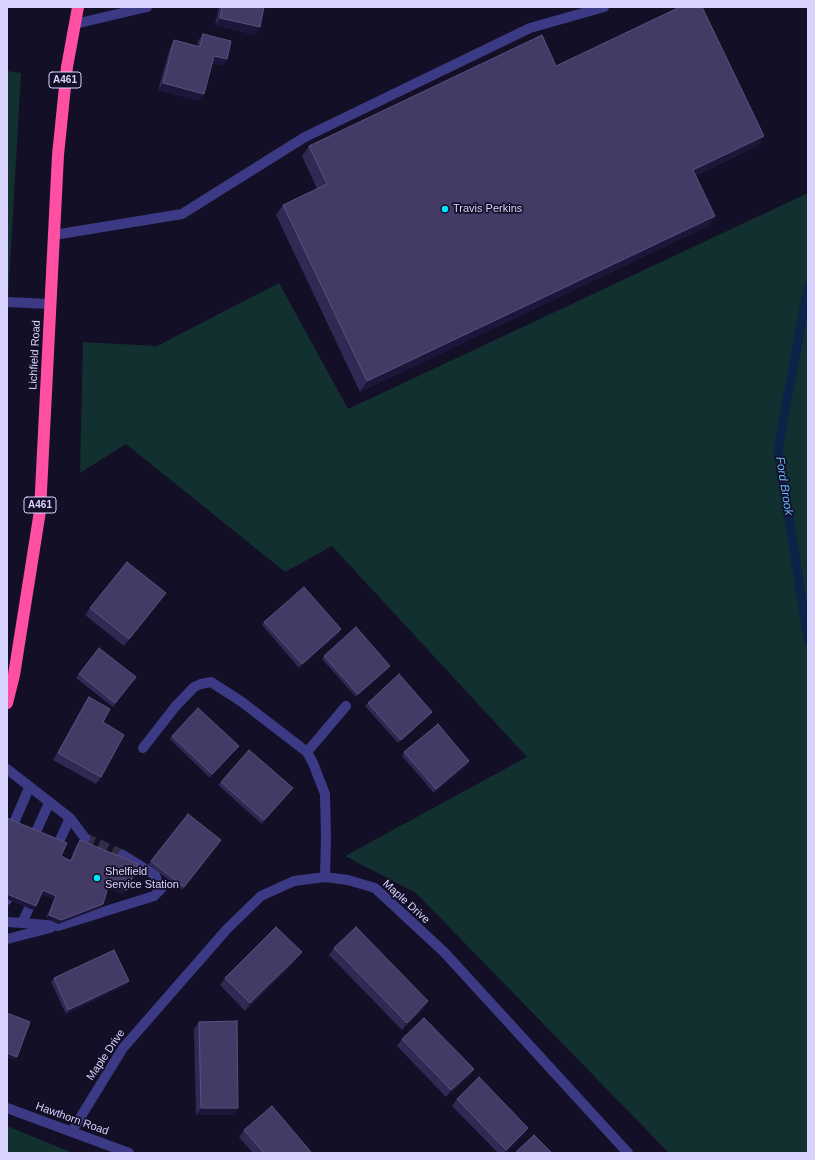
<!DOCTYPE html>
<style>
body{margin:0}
#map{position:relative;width:815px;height:1160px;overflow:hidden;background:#130f26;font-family:Helvetica,sans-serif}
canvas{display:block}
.frame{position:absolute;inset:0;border:8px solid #d9d4ff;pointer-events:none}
</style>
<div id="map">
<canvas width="815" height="1160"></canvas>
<div class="frame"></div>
</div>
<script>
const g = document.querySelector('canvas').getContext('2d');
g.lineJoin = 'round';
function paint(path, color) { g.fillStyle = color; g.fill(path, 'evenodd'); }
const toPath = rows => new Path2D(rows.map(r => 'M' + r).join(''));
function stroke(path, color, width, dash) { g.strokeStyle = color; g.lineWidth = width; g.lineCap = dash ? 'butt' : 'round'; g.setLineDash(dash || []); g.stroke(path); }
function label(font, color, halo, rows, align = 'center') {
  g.font = font + ' Helvetica,sans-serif'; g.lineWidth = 3.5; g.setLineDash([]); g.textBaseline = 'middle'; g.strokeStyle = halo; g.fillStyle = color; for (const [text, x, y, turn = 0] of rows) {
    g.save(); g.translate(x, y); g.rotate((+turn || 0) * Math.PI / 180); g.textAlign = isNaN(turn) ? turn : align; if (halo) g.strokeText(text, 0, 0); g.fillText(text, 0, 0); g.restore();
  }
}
paint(toPath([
 [7,71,21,73,7,319],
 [808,193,808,1153,669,1153,416,893,345,856,527,757,332,546,285,572,126,444,80,473,83,342,157,346,279,283,348,409],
 [7,1126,73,1153,7,1153]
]), '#12302f');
stroke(toPath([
 [808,287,778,449,808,639]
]), '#0c2248', 9);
stroke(toPath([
 [85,838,123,855]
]), '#312d47', 10, [10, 5]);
stroke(toPath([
 [75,24,147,7],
 [54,235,182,214,305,137,530,28,604,7],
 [7,302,50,304],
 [143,748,175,707,194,687,201,684,211,682,242,702,307,752,313,763,325,794,326,838,325,877],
 [307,752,346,706],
 [7,769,70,818,58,844],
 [70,818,85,838],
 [13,825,29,788],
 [35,834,49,803],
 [7,900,7,899],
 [7,922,22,923,29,908],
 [22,923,58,926,154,896,161,889,155,875,123,855],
 [7,939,50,928],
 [7,1108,129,1153],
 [72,1131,123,1048,227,929,261,896,294,881,325,877,348,880,375,888,444,952,628,1153]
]), '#3d3a85', 10);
stroke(toPath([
 [7,703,14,675,40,511,58,155,67,67,78,7]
]), '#ff4fa3', 12);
paint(toPath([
 [219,7,264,7,255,35,215,25],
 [203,34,227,59,222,66,212,63,199,101,158,90,170,48,174,40,197,46,198,41],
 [556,66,764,136,757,146,695,176,715,216,708,226,360,392,276,215,283,205,317,189,302,156,309,146],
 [161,600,124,646,85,615,90,608],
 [264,622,341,629,339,633,299,668,262,625],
 [324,656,390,666,387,669,356,697,322,659],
 [79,674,136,677,113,707,76,678],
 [89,697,103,722,101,777,96,784,53,760,84,704],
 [368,703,432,712,430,715,398,743,365,706],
 [172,736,239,746,236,749,210,778,170,739],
 [404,752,467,765,434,793,402,756],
 [221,782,293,788,262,824,218,785],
 [7,818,61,856,70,860,77,844,80,840,124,894,108,888,100,908,58,924,46,918,54,899,41,894,36,906,33,910,7,899],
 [221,840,182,890,148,864,151,861],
 [334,948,424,1008,402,1030,329,955],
 [297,959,245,1011,220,985,225,978],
 [54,978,129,981,126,985,66,1014,51,982],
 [199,1022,238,1108,234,1115,196,1115,194,1029],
 [402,1039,474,1069,469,1076,446,1097,397,1046],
 [457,1099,523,1136,506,1153,498,1153,452,1106],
 [244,1130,310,1153,253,1153,239,1137]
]), '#312854');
paint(toPath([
 [220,18,260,27,255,35,215,25],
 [214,56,227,59,222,66,210,63],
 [163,83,204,94,199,101,158,90],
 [764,136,757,146,686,180,693,170],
 [715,216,708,226,360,392,367,381],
 [166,593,161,600,124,646,129,639],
 [341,629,339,633,299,668,302,664],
 [390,666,387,669,356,697,358,694],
 [432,712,430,715,398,743,401,740],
 [239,746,236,749,210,778,212,774],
 [469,761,467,765,434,793,436,789],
 [293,788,290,792,262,824,264,820],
 [109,884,127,890,124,894,107,888],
 [43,890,56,896,54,899,40,894],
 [7,894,36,906,33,910,7,899],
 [103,904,100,908,58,924,46,918,49,915],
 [302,952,297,959,245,1011,250,1003],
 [129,981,126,985,66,1014,68,1010],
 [428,1001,424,1008,402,1030,407,1023],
 [7,1053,17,1057,14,1060,7,1057],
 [474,1069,469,1076,446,1097,451,1090],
 [201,1108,238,1108,234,1115,196,1115],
 [528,1128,523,1136,506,1153,504,1153,506,1150]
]), '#1d163a');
const building = toPath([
 [222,7,264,7,260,27,220,18,222,7],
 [680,7,702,7,764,136,693,170,715,216,367,381,283,205,327,184,309,146,542,35,556,66,680,7],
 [203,34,231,41,227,59,214,56,204,94,163,83,174,40,200,47,203,34],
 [127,562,166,593,129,639,90,608,127,562],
 [304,587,341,629,302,664,264,622,304,587],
 [356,627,390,666,358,694,324,656,356,627],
 [99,648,136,677,115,703,79,674,99,648],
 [399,674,432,712,401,740,368,703,399,674],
 [89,697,110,709,103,722,124,735,101,777,58,753,89,697],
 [198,708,239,746,212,774,172,736,198,708],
 [438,724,469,761,436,789,404,752,438,724],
 [249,750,293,788,264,820,221,782,249,750],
 [188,814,221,840,184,887,151,861,188,814],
 [7,818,67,843,61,856,71,861,80,840,138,864,127,890,109,884,103,904,61,920,49,915,56,896,43,890,36,906,7,894,7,818],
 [276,927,302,952,250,1003,225,978,276,927],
 [356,927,428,1001,407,1023,334,948,356,927],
 [114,950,129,981,68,1010,54,978,114,950],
 [7,1013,30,1022,17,1057,7,1053,7,1013],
 [424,1018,474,1069,451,1090,402,1039,424,1018],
 [237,1021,238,1108,201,1108,199,1022,237,1021],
 [479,1077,528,1128,506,1150,457,1099,479,1077],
 [272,1106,311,1152,309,1153,264,1153,244,1130,272,1106],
 [534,1135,552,1153,515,1153,534,1135]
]);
paint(building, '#433a66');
stroke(building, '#5a527e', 1);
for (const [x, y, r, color] of [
 [445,209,4,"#00e5ff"],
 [97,878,4,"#00e5ff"]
]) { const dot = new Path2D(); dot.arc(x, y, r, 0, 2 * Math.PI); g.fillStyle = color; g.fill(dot); stroke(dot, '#130f26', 1.5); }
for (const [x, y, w] of [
 [65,80,32],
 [40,505,32]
]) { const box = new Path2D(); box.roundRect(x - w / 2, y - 8, w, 16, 3); g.fillStyle = '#130f26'; g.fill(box); stroke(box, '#d9d4ff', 1); }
label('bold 10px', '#d9d4ff', null, [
 ["A461",65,80],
 ["A461",40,505]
]);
label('11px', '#d9d4ff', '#130f26', [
 ["Travis Perkins",453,209],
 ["Shelfield",105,872],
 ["Service Station",105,885]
], 'left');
label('11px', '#d9d4ff', '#130f26', [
 ["Lichfield Road",35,355,-87],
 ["Maple Drive",406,902,42],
 ["Maple Drive",106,1055,-56],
 ["Hawthorn Road",72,1119,20]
]);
label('italic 12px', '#62b6ff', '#130f26', [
 ["Ford Brook",784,486,81]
]);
</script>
